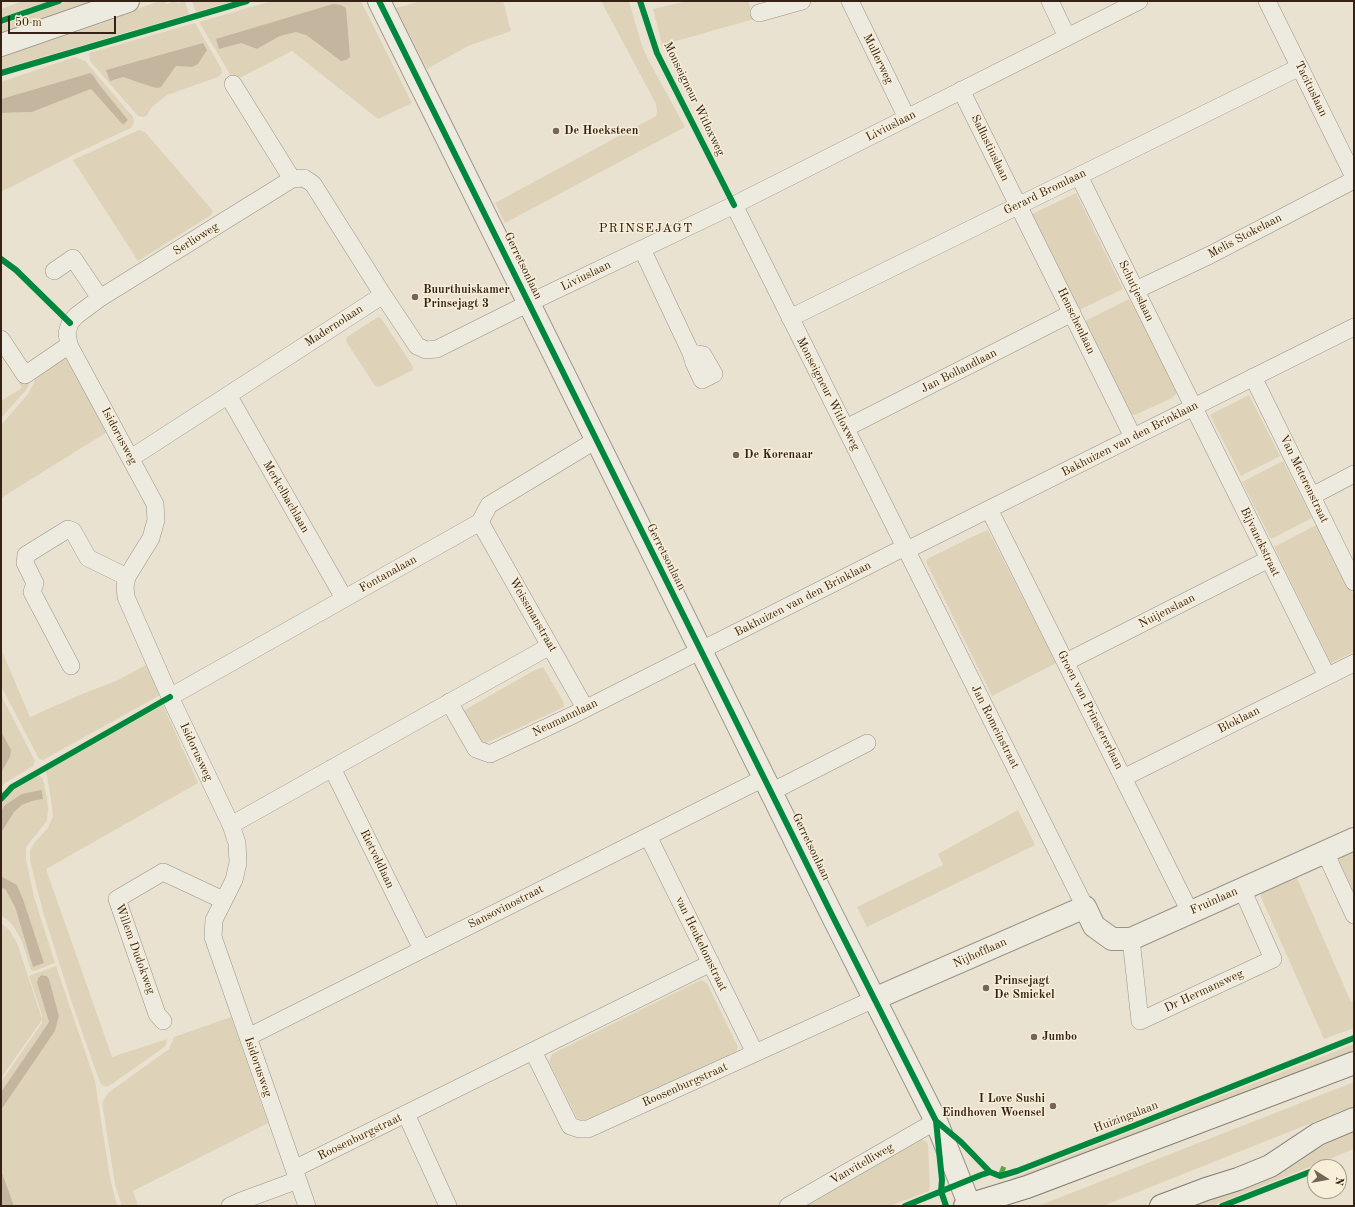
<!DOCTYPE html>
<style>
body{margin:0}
#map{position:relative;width:1355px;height:1207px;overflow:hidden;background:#eae2d0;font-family:"Old Standard TT",serif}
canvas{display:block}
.frame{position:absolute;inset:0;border:2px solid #352215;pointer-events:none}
.north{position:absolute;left:1307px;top:1159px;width:40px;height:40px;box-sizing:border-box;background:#f8efd9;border:1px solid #aa9d8b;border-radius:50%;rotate:101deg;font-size:11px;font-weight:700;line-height:16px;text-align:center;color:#352215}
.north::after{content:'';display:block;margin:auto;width:14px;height:18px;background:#746556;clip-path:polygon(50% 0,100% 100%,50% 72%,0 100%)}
.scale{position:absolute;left:8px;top:16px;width:108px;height:18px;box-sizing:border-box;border:2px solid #352215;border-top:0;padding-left:5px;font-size:12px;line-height:14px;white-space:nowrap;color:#352215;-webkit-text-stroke:3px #f8efd9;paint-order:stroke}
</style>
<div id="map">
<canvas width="1355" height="1207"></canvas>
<div class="frame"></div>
<div class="north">N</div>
<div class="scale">50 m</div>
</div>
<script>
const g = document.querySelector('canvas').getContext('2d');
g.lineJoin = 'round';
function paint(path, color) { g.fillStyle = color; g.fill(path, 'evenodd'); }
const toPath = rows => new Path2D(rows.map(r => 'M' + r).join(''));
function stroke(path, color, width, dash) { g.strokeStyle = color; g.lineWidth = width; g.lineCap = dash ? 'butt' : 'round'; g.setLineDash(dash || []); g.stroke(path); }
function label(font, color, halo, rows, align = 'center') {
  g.font = font + ' "Old Standard TT",serif'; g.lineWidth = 3; g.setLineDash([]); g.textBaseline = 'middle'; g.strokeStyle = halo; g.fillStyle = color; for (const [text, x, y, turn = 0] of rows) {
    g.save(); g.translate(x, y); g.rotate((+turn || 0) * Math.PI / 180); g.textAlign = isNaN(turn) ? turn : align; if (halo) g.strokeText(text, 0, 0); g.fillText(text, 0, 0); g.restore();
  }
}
paint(toPath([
 [23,1,49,1,1,18,1,9],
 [69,1,102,1,1,36,1,25],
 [160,1,164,1,166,4,175,1,178,3,185,1,189,14,1,69,1,56],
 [192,1,235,1,196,12],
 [272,1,361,1,412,103,378,119,292,51,234,81,199,22],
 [346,8,346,12,331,54,306,35,296,31,280,36,257,49,241,43],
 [422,1,503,1,511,31,468,46,427,69,396,8],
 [601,1,629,1,642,46,650,63,685,127,505,223,495,203,656,116,657,111,656,104],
 [688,1,748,1,754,19,662,45,653,9],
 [195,23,221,68,222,73,218,77,167,95,152,107,147,115,144,117,138,116,90,61,89,53],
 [203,43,207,50,192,67,176,66,161,87,149,86,123,77],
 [75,57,85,61,133,117,134,123,131,128,79,152,1,192,1,113,32,112,91,89,123,125,128,120,98,83,93,75,90,73,1,99,1,82],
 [139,130,145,132,213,211,211,215,138,261,73,160],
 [1076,193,1123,289,1077,311,1030,215],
 [1129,299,1177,387,1176,394,1172,398,1137,414,1132,415,1127,411,1085,321],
 [378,317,381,318,412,365,413,370,379,387,375,386,346,341,347,337],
 [67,354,107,432,1,498,1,425,28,394,33,385,38,371],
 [31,375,27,389,1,418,1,401,22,388,19,383],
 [1249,395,1280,456,1241,476,1210,415],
 [1283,461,1312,518,1271,539,1242,482],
 [1318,524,1354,596,1354,652,1331,663,1274,547],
 [988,530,1056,663,992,696,926,562,927,559,978,534],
 [1,649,30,717,82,694,116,681,146,665,160,695,43,760,39,759,1,686],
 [543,667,563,701,564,707,482,745,463,711,535,670],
 [1,695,35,761,33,766,5,783,1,787,1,773,10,757,11,750,1,731],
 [163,705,198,783,46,869,112,1057,167,1039,166,1044,163,1048,112,1084,106,1087,102,1085,99,1080,70,997,44,915,33,873,30,860,30,850,34,843,48,828,53,816,51,799,46,771],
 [39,775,43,779,47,799,48,809,47,821,26,847,26,860,34,897,55,963,34,971,31,970,22,941,17,932,11,923,2,916,1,888,5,889,15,907,33,966,43,963,23,899,17,885,1,876,1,833,14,812,22,805,32,801,43,799,42,791,1,811,1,805,9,794,20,786],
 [1018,810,1035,845,867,927,857,907,943,865,938,854],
 [1354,852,1354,901,1337,864,1341,858],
 [1297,878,1351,1002,1354,1001,1354,1028,1324,1039,1261,897,1261,893],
 [1,923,10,931,17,943,42,1019,42,1015,29,976,56,966,95,1081,110,1178,117,1206,14,1206,1,1170,1,1110,55,1031,59,1016,49,979,47,976,41,975,38,977,37,983,49,1022,1,1092,1,1082,42,1023,42,1020,1,1078],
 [701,980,707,983,738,1047,736,1053,583,1121,577,1118,549,1062,552,1054],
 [231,1017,268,1123,133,1191,138,1206,122,1206,115,1184,102,1103,108,1093,169,1049,174,1037],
 [1354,1044,1354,1059,1227,1109,1173,1119,1012,1181,1012,1178],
 [1354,1082,1354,1106,1103,1206,1038,1206],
 [1354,1126,1354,1149,1212,1206,1180,1206],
 [922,1139,927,1142,928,1145,930,1187,929,1191,890,1206,802,1206,918,1140]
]), '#ded2b9');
paint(toPath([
 [333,4,341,5,346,8,350,57,346,60,341,61,306,35,296,32,280,36,257,49,241,43,219,49,216,39],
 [203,43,207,50,198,64,192,67,176,66,161,87,157,88,149,86,123,77,110,81,106,70],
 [90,73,93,75,98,83,128,120,123,125,91,89,32,112,1,113,1,99],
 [1,731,11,750,10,757,1,773],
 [41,790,42,791,43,799,32,801,22,805,14,812,1,833,1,811,5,805,22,794],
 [1,876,17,885,23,899,44,963,33,967,15,907,5,889,1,888],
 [41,975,47,976,49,979,59,1016,55,1031,1,1110,1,1092,49,1022,37,983,38,978],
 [1,1170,14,1206,1,1206]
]), '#c4b69e');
const minor = toPath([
 [850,1,907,118],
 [1050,1,1067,37],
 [1267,1,1354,177],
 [759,13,802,1],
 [233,84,292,179],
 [961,90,1133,437],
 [1079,176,1327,676],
 [734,205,1085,907],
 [642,249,691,353,694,363,702,380,714,374,703,355,691,353],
 [54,271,73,258,100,298],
 [1136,290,1210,255,1354,180],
 [790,318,1300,67],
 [1,339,25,375,69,345],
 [1253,377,1354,582],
 [228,395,344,598],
 [846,428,1072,313],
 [131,458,383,295,417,346,426,350,437,349,529,303,734,205,1139,1],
 [1312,496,1354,474],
 [989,509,1190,912],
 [480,522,585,708],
 [907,550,1354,327],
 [1066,662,1269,559],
 [71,666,32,592,35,583,25,563,26,555,68,529,73,531,88,558,127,577],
 [170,697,480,522,489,505,596,440],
 [449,702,476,749,490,754,571,716,905,547],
 [332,768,422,949],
 [1123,778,1354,663],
 [771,792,867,743],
 [231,825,550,646],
 [648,836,755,1053],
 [1325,852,1354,915],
 [1131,939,1140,1021,1273,959,1242,889],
 [163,1021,157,1014,117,899,163,872,223,900],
 [248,1037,764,778],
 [533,1051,570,1126,579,1129,588,1129,874,999],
 [406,1114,448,1206],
 [294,1169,711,963],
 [230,1206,241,1201,298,1180],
 [307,1206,213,937,214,920,234,880,238,863,237,843,231,825,170,697,126,597,125,587,127,577,151,538,156,520,155,504,69,345,67,333,70,323,76,316,100,298,292,179,304,178,313,184,383,295],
 [788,1206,936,1121]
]);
const tertiary = toPath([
 [379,1,832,915,936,1121,970,1206],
 [1,45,128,1],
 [874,999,1085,907,1094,926,1112,939,1131,939,1354,839]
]);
const secondary = toPath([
 [965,1206,1027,1187,1354,1063],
 [1161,1206,1206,1189,1238,1179,1270,1166,1318,1134,1354,1119]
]);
stroke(minor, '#9a9388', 18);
stroke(tertiary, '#9a9388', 24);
stroke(secondary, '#817a6f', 24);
stroke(minor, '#edeae0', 17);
stroke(tertiary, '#edeae0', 22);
stroke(secondary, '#edeae0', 22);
stroke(toPath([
 [1000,1176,1005,1164]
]), '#54aa42', 5, [10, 5]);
stroke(toPath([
 [379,1,832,915,936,1121,942,1180,941,1191,946,1206],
 [640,1,657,53,734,205],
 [1,21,59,1],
 [1,73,247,1],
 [1,259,16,270,70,323],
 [1,799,12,787,170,697],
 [936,1121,961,1142,990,1172],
 [905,1206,981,1175,990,1172,1000,1176,1017,1171,1133,1126,1354,1038],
 [1222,1206,1315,1170]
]), '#00873e', 6);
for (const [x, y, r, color] of [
 [556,131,4,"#746556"],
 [415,297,4,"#746556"],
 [736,455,4,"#746556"],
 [986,988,4,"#746556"],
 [1034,1037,4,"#746556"],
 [1053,1106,4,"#746556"]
]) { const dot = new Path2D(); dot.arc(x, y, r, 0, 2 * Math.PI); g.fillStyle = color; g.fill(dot); stroke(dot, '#f8efd9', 1.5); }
label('12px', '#352215', '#f8efd9', [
 ["Mullerweg",878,59,64],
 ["Tacituslaan",1311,89,64],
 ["Monseigneur Witloxweg",694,99,64],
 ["Liviuslaan",891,126,-27],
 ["Sallustiuslaan",990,148,64],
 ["Gerard Bromlaan",1045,192,-26],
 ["Melis Stokelaan",1245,236,-28],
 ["Serlioweg",196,239,-32],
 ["Gerretsonlaan",523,266,64],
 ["Liviuslaan",586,276,-26],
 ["Schutjeslaan",1136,291,64],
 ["Henschenlaan",1076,321,64],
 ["Madernolaan",334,326,-33],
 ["Jan Bollandlaan",959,371,-27],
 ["Monseigneur Witloxweg",828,394,63],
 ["Isidorusweg",119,436,62],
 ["Bakhuizen van den Brinklaan",1130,439,-27],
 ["Van Meterenstraat",1304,479,64],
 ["Merkelbachlaan",286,497,60],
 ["Bijvanckstraat",1260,542,64],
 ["Gerretsonlaan",666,557,63],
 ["Fontanalaan",388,574,-29],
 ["Bakhuizen van den Brinklaan",803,599,-27],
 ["Nuijenslaan",1167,611,-27],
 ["Weissmanstraat",533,615,60],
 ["Groen van Prinstererlaan",1090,710,63],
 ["Neumannlaan",565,718,-26],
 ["Bloklaan",1239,720,-27],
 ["Jan Romeinstraat",995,727,63],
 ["Isidorusweg",196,752,65],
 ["Gerretsonlaan",811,847,64],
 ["Rietveldlaan",377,859,64],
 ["Fruinlaan",1214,901,-24],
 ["Sansovinostraat",506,907,-27],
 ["van Heukelomstraat",701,944,64],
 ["Willem Dudokweg",135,949,70],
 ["Nijhofflaan",980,953,-24],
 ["Dr Hermansweg",1204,991,-25],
 ["Isidorusweg",258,1067,71],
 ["Roosenburgstraat",685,1085,-24],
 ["Huizingalaan",1126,1117,-21],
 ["Roosenburgstraat",360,1137,-26],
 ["Vanvitelliweg",862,1164,-30]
]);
label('bold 12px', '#352215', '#f8efd9', [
 ["De Hoeksteen",564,131],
 ["Buurthuiskamer",423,290],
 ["Prinsejagt 3",423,304],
 ["De Korenaar",744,455],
 ["Prinsejagt",994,981],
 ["De Smickel",994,995],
 ["Jumbo",1042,1037],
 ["I Love Sushi",1045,1099,"right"],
 ["Eindhoven Woensel",1045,1113,"right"]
], 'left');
g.letterSpacing = '1px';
label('13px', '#352215', '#f8efd9', [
 ["PRINSEJAGT",646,229]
]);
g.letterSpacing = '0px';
</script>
